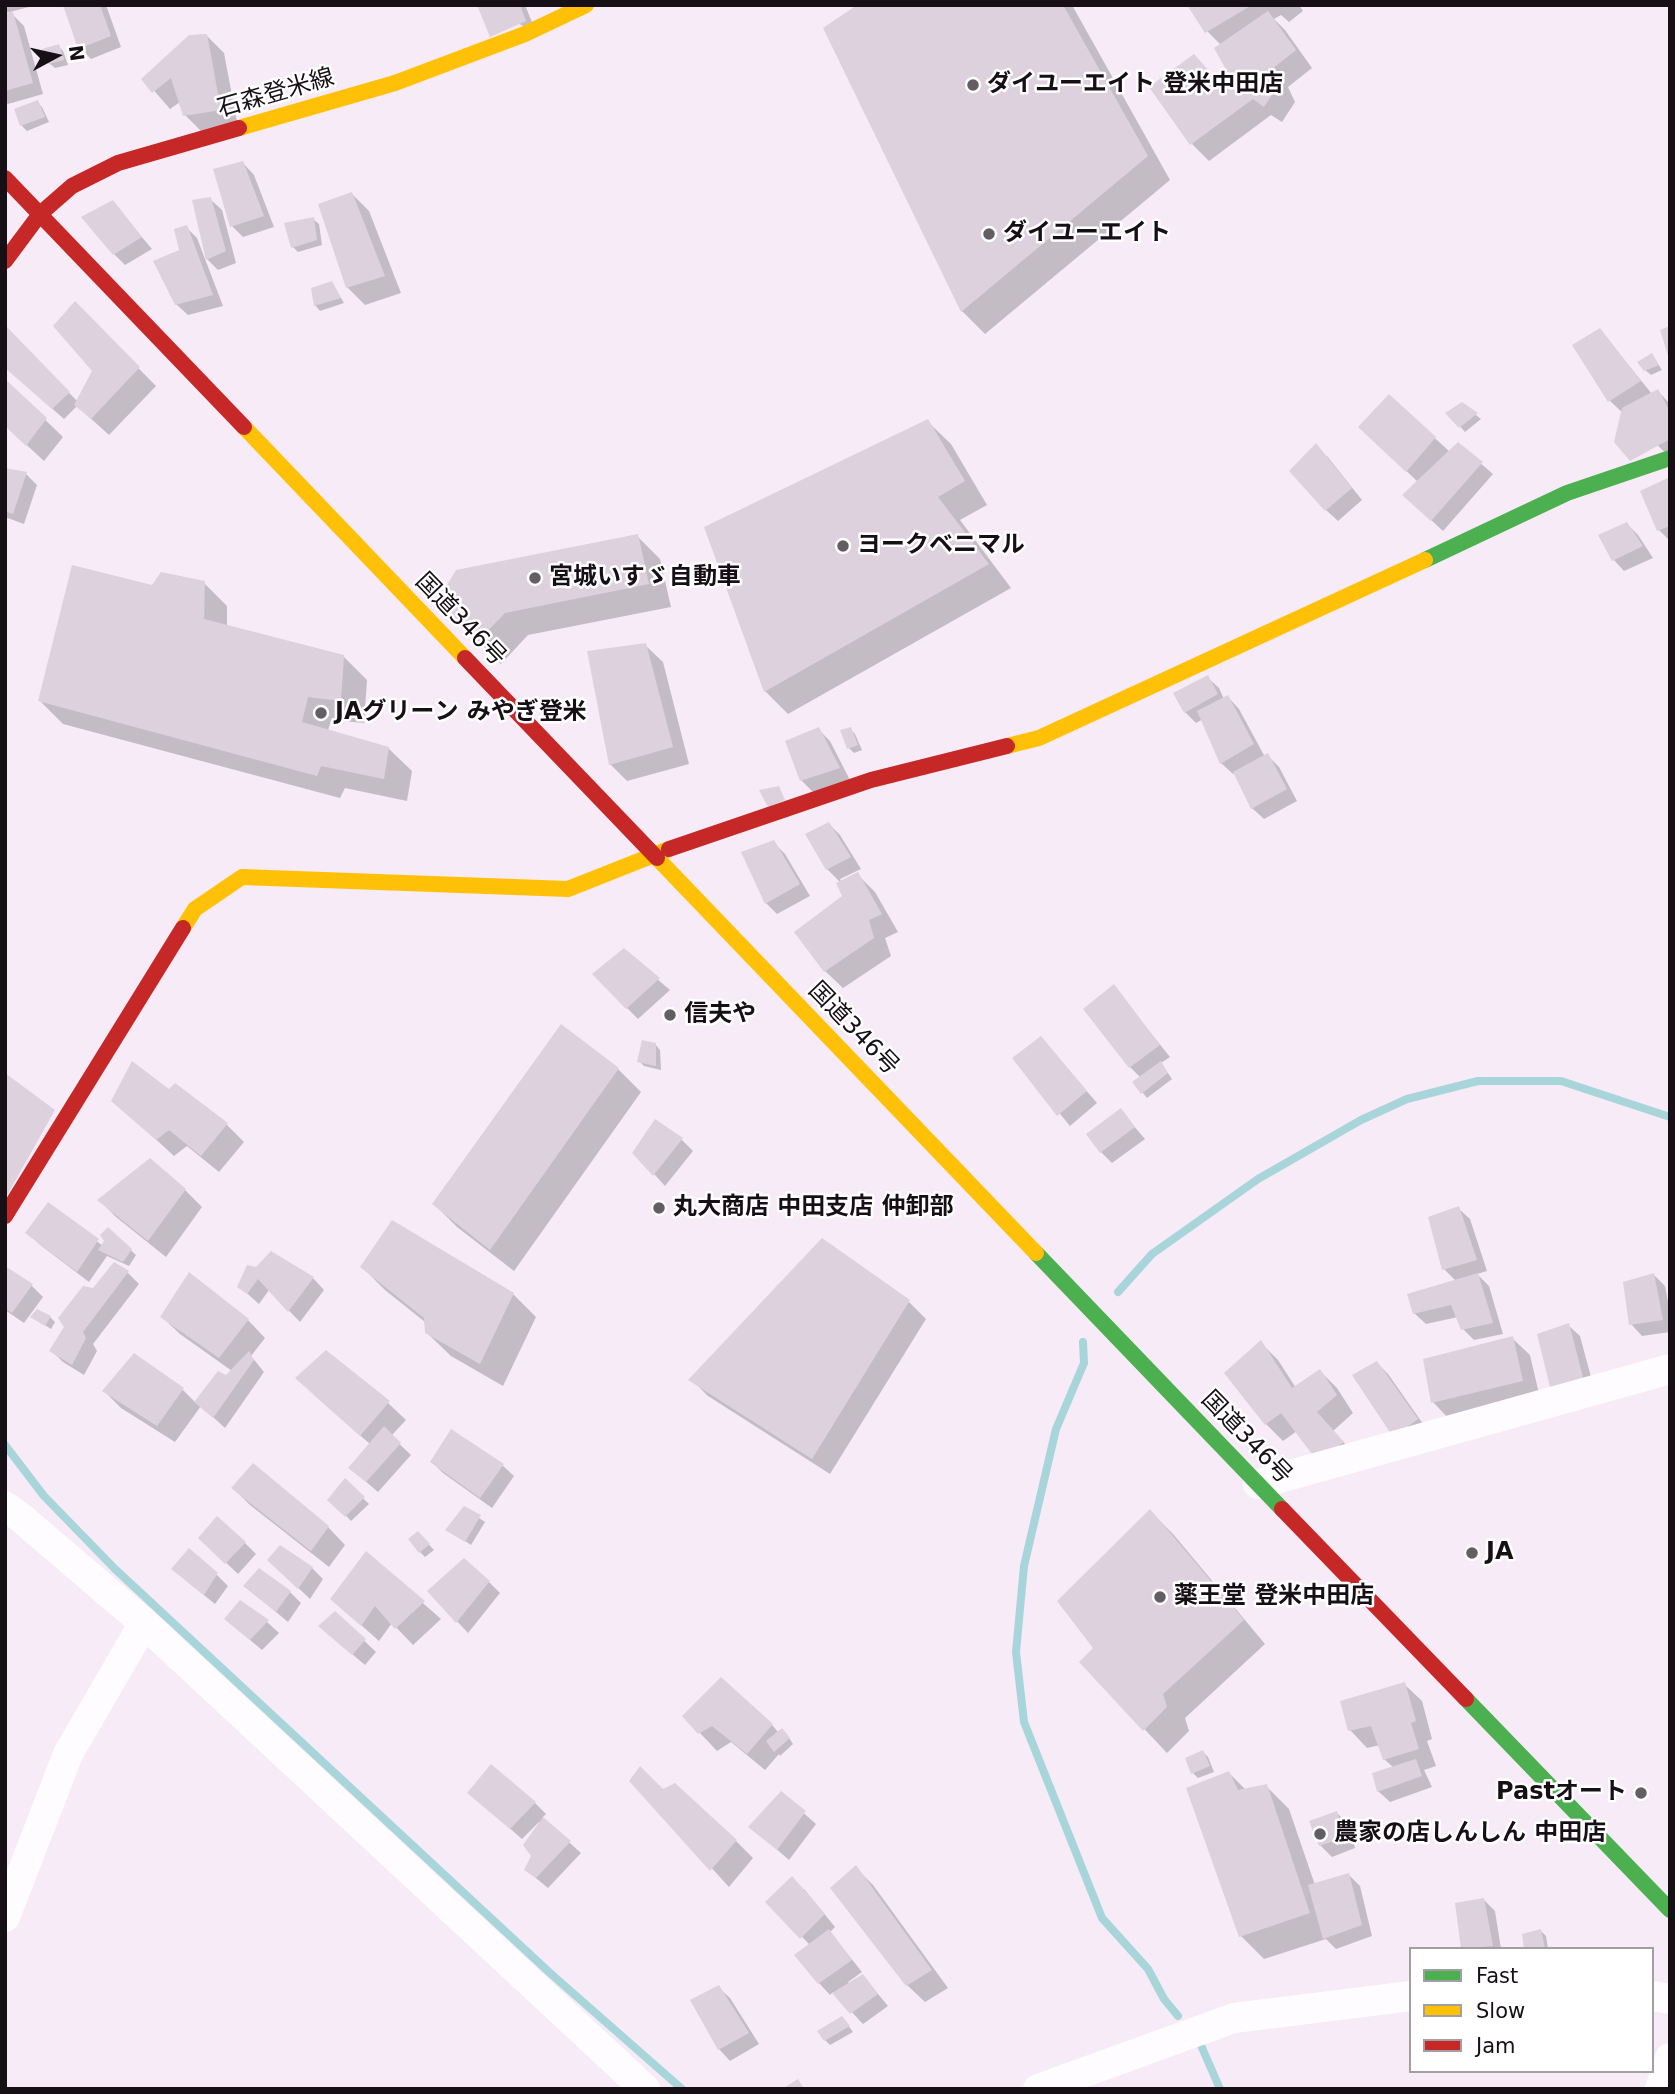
<!DOCTYPE html>
<meta charset="utf-8">
<style>
body{margin:0}
#map{position:relative;width:1675px;height:2094px;overflow:hidden;background:#f6ebf6;font-family:"DejaVu Sans",sans-serif}
canvas{display:block}
.frame{position:absolute;inset:0;border:7px solid #161016;pointer-events:none}
.legend{position:absolute;left:1409px;top:1947px;width:245px;height:126px;box-sizing:border-box;background:#fff;border:2px solid #a29fa2;margin:0;padding:9px 12px;list-style:none;font-size:21px;color:#161016}
.legend li{display:flex;align-items:center;gap:14px;height:35px}
.legend b{width:35px;border:2px solid #a29fa2}
.north{position:absolute;left:21px;top:21px;width:70px;height:70px;-webkit-text-stroke:5px #fff;paint-order:stroke;rotate:82deg;font-size:19px;font-weight:700;line-height:28px;text-align:center;color:#161016}
.north::after{content:'';display:block;margin:auto;width:24px;height:32px;background:#161016;clip-path:polygon(50% 0,100% 100%,50% 72%,0 100%)}
</style>
<div id="map">
<canvas width="1675" height="2094"></canvas>
<div class="frame"></div>
<ul class="legend">
<li><b style="height:9px;background:#4caf50"></b>Fast</li>
<li><b style="height:9px;background:#ffc107"></b>Slow</li>
<li><b style="height:9px;background:#c62828"></b>Jam</li>
</ul>
<div class="north">N</div>
</div>
<script>
const g = document.querySelector('canvas').getContext('2d');
g.lineJoin = 'round';
function paint(path, color) { g.fillStyle = color; g.fill(path, 'evenodd'); }
const toPath = rows => new Path2D(rows.map(r => 'M' + r).join(''));
function stroke(path, color, width, dash) { g.strokeStyle = color; g.lineWidth = width; g.lineCap = dash ? 'butt' : 'round'; g.setLineDash(dash || []); g.stroke(path); }
function label(font, color, halo, rows, align = 'center') {
  g.font = font + ' "DejaVu Sans","Noto Sans JP",sans-serif'; g.lineWidth = 5; g.setLineDash([]); g.textBaseline = 'middle'; g.strokeStyle = halo; g.fillStyle = color; for (const [text, x, y, turn = 0] of rows) {
    g.save(); g.translate(x, y); g.rotate((+turn || 0) * Math.PI / 180); g.textAlign = isNaN(turn) ? turn : align; if (halo) g.strokeText(text, 0, 0); g.fillText(text, 0, 0); g.restore();
  }
}
paint(toPath([
 [5,5,28,5,29,7,10,12,24,26,43,94,8,104,5,102,5,16,10,15,9,12,5,13],
 [64,5,106,5,121,47,91,59,80,48],
 [479,5,525,5,536,32],
 [860,5,1072,5,1170,180,985,334,962,311,825,29],
 [1189,5,1299,5,1303,11,1289,22,1281,15,1274,19,1285,30,1312,68,1288,87,1295,102,1282,122,1271,115,1209,161,1192,144,1219,83,1230,73,1221,45,1207,31],
 [207,36,224,53,238,127,202,132,185,115,180,102,170,109,144,79],
 [58,46,63,51,68,65,55,68,49,63],
 [37,102,42,107,49,122,27,131,22,126,16,110],
 [243,163,254,175,274,227,243,237,232,226],
 [352,194,369,211,401,293,365,305,347,287],
 [210,199,222,210,236,263,218,270,205,257],
 [112,202,152,249,125,265,114,254],
 [313,219,319,224,322,245,298,252,293,247],
 [186,227,197,238,223,306,188,315,176,304,181,251],
 [332,283,344,303,320,311,315,305],
 [75,304,156,386,109,435,77,406,64,419,5,367,17,339,78,402,94,371],
 [1600,330,1652,394,1658,391,1669,403,1670,457,1610,401],
 [1652,355,1662,370,1651,375,1645,370],
 [5,381,63,437,44,461,5,425],
 [1389,396,1450,452,1458,444,1493,474,1443,531,1416,506,1418,482,1378,444],
 [1462,404,1481,419,1465,432,1448,413],
 [927,421,951,444,987,505,960,520,1011,588,788,714,765,691,706,528],
 [1327,456,1362,500,1338,521,1326,510],
 [5,469,26,474,37,485,24,524,5,517],
 [1670,479,1670,541,1659,530,1642,492],
 [1627,524,1638,535,1653,558,1624,571,1613,559],
 [637,536,660,559,671,607,528,635,501,664,439,602],
 [204,583,227,606,227,627,344,657,367,680,364,723,331,720,328,731,388,748,412,771,407,801,345,788,340,798,63,724,40,701],
 [645,645,663,662,689,764,627,781,610,764],
 [1207,677,1219,688,1224,699,1228,697,1239,709,1265,757,1267,755,1279,767,1297,801,1264,819,1252,808,1235,773,1233,774,1221,763,1203,719,1196,723,1185,712],
 [818,729,830,741,850,780,813,792,802,781,787,742],
 [850,729,855,734,862,750,854,753,849,748],
 [829,824,840,835,861,869,840,879,842,882,857,874,875,892,898,932,885,938,891,956,843,988,825,971,844,896,841,883,827,869],
 [773,842,785,854,810,896,777,914,766,903],
 [624,951,670,990,638,1019,594,975],
 [1114,987,1170,1057,1161,1063,1172,1079,1147,1098,1135,1083,1141,1078,1130,1067],
 [1041,1038,1097,1103,1070,1126,1014,1058],
 [655,1044,660,1050,661,1070,644,1066,639,1061],
 [618,1069,641,1092,514,1271,457,1227,434,1204],
 [175,1085,227,1125,244,1142,219,1172,187,1146,174,1156,113,1100,169,1091],
 [1121,1111,1145,1139,1112,1163,1101,1152],
 [682,1140,693,1151,665,1186,635,1153],
 [185,1190,202,1207,166,1257,116,1217,99,1200],
 [48,1204,103,1246,108,1229,136,1255,129,1266,107,1256,89,1282,39,1244,28,1233],
 [1458,1208,1470,1219,1487,1271,1477,1274,1489,1286,1503,1334,1474,1340,1463,1329,1458,1317,1426,1324,1414,1313,1456,1281,1444,1269],
 [114,1265,128,1273,139,1284,93,1344,97,1351,84,1375,63,1362,51,1350],
 [248,1267,313,1278,324,1290,300,1322,269,1290,259,1304,240,1287],
 [362,1267,513,1294,536,1317,503,1386,451,1356,427,1333,425,1322,385,1290],
 [5,1268,32,1286,43,1297,24,1323,5,1310],
 [189,1275,248,1320,265,1338,251,1356,264,1372,225,1428,201,1406,175,1442,121,1408,104,1391,134,1355,183,1390,195,1402,232,1371,180,1334,162,1317],
 [1654,1275,1665,1286,1670,1312,1670,1332,1642,1336,1631,1324],
 [909,1302,926,1319,830,1474,708,1396,691,1379],
 [32,1317,50,1317,55,1322,51,1329],
 [1568,1325,1580,1336,1595,1392,1564,1401],
 [1512,1338,1530,1355,1540,1398,1450,1420,1433,1402],
 [1261,1343,1278,1360,1296,1388,1320,1371,1337,1388,1353,1413,1333,1431,1360,1460,1336,1478,1319,1461,1297,1431,1283,1441,1266,1424],
 [1377,1363,1388,1374,1428,1431,1405,1447],
 [314,1395,388,1403,406,1420,391,1436,411,1455,378,1492,350,1468,370,1444],
 [432,1462,502,1465,514,1476,492,1508,443,1473],
 [345,1481,369,1504,351,1521,330,1499],
 [233,1488,328,1527,345,1545,329,1567,250,1505],
 [464,1508,485,1522,471,1545,447,1529],
 [1150,1511,1173,1534,1265,1644,1185,1718,1189,1731,1167,1753,1081,1662,1096,1648],
 [418,1533,434,1550,425,1557,420,1552],
 [200,1538,245,1543,256,1554,238,1574],
 [367,1554,441,1619,413,1645,392,1623,379,1641,332,1599],
 [269,1560,312,1568,323,1579,310,1599],
 [217,1575,228,1586,215,1604,185,1580],
 [489,1582,500,1593,468,1633,429,1591],
 [245,1586,290,1592,301,1603,288,1622],
 [335,1613,376,1652,365,1665,332,1637],
 [267,1622,279,1633,262,1650,238,1630],
 [1404,1684,1422,1701,1432,1739,1427,1741,1436,1766,1424,1770,1432,1787,1390,1802,1378,1791,1394,1768,1384,1759,1380,1745,1367,1748,1350,1730],
 [684,1716,772,1725,779,1733,787,1735,793,1744,780,1756,779,1754,765,1770,731,1742,717,1751],
 [1203,1752,1208,1757,1214,1772,1198,1778,1193,1773],
 [1229,1773,1246,1790,1266,1786,1289,1809,1315,1885,1349,1875,1360,1886,1372,1936,1336,1949,1326,1939,1264,1959,1241,1936],
 [632,1781,663,1791,736,1841,753,1858,729,1887],
 [469,1793,535,1803,546,1814,542,1818,581,1853,548,1888,526,1870,533,1856,541,1823,539,1822,522,1839],
 [782,1794,816,1824,789,1860,751,1827],
 [1337,1813,1348,1824,1355,1848,1332,1857,1320,1845],
 [856,1868,873,1885,948,1988,925,2002,907,1985],
 [804,1889,835,1927,830,1932,862,1972,848,1982,850,1984,863,1976,888,2006,863,2024,833,1992,830,1995,819,1983,810,1945,768,1902],
 [1484,1900,1495,1911,1501,1949,1462,1949],
 [1541,1931,1546,1936,1548,1949,1525,1949],
 [718,1987,730,1998,759,2044,730,2061,719,2049,692,2000],
 [847,2024,853,2032,830,2045,825,2040]
]), '#0003');
stroke(toPath([
 [1118,1292,1152,1254,1258,1179,1361,1120,1407,1099,1478,1081,1561,1081,1670,1117],
 [1083,1342,1084,1363,1056,1429,1024,1566,1016,1652,1024,1722,1102,1918,1148,1969,1164,1999,1178,2016],
 [5,1445,44,1496,115,1569,550,1973,682,2089],
 [1200,2043,1220,2089]
]), '#a8d5da', 8);
paint(toPath([
 [63,5,100,5,111,36,78,49],
 [477,5,520,5,526,21,490,37],
 [857,5,1063,5,1148,156,961,312,823,28],
 [1187,5,1252,5,1205,33],
 [1268,11,1296,50,1272,69,1279,84,1264,107,1253,99,1190,145,1149,87,1194,54,1218,81,1228,73,1214,48],
 [13,12,33,83,5,91,5,14],
 [207,34,221,110,183,116,171,78,152,93,141,79,189,35],
 [59,44,64,60,48,64,42,49],
 [38,100,45,117,20,126,14,109],
 [243,161,264,216,230,227,213,169],
 [352,192,385,276,346,288,318,204],
 [211,197,226,251,206,260,192,200],
 [113,200,142,237,113,255,81,217],
 [314,217,317,240,291,248,284,223],
 [187,225,213,295,175,305,153,261,179,250,174,229],
 [332,281,341,298,314,306,311,288],
 [75,301,140,367,91,419,74,405,92,371,53,326],
 [5,325,70,392,52,409,5,368],
 [1670,326,1670,359,1669,359,1660,330],
 [1600,328,1641,381,1608,402,1572,345],
 [1652,353,1659,365,1644,371,1637,362],
 [5,379,47,418,26,446,5,426],
 [1658,389,1670,412,1670,439,1630,461,1614,442,1622,408],
 [1389,394,1436,437,1406,472,1358,427],
 [1462,402,1478,413,1459,428,1445,413],
 [928,419,965,481,938,497,989,564,764,692,704,527],
 [1458,442,1483,462,1431,521,1402,495],
 [1316,443,1352,488,1325,511,1289,471],
 [5,468,27,472,13,514,5,511],
 [1670,477,1670,526,1657,531,1640,491],
 [1627,522,1643,546,1612,561,1598,535],
 [638,534,649,584,505,613,477,642,437,602,456,570],
 [72,565,152,585,161,572,205,581,204,619,344,655,341,701,308,697,302,722,389,747,384,779,321,766,317,776,38,701],
 [646,643,673,747,609,765,587,651],
 [1208,675,1218,694,1184,713,1173,693],
 [1228,695,1254,744,1220,764,1197,711],
 [819,727,840,768,800,781,785,741],
 [851,727,858,745,847,749,840,730],
 [1268,753,1287,789,1251,809,1233,772],
 [779,786,785,800,768,807,759,790],
 [829,822,851,857,826,870,805,834],
 [774,840,800,884,765,904,741,852],
 [858,872,882,914,869,920,874,938,824,972,794,932,842,896,836,883],
 [624,948,660,978,626,1009,592,974],
 [1114,984,1160,1045,1129,1068,1083,1009],
 [561,1024,619,1068,490,1250,432,1204],
 [1041,1036,1087,1091,1057,1116,1012,1058],
 [642,1040,656,1043,656,1066,637,1062],
 [132,1061,169,1089,175,1083,228,1123,201,1156,169,1130,156,1140,111,1101],
 [1161,1061,1168,1073,1141,1094,1132,1082],
 [5,1073,55,1110,5,1199],
 [1121,1108,1135,1127,1100,1153,1086,1134],
 [655,1119,683,1138,653,1176,632,1153],
 [150,1158,186,1189,148,1241,97,1200],
 [48,1202,99,1239,77,1272,25,1233],
 [1459,1206,1477,1260,1442,1270,1428,1217],
 [392,1220,514,1293,480,1364,425,1333,424,1318,360,1267],
 [108,1227,132,1249,123,1262,98,1250,104,1241,100,1235],
 [822,1238,910,1300,812,1459,688,1380],
 [271,1251,314,1277,288,1312,258,1279,247,1294,237,1287,247,1265,256,1267],
 [114,1262,129,1271,83,1332,86,1338,72,1365,49,1351,64,1327,58,1318,83,1286,93,1288],
 [5,1266,33,1284,12,1313,5,1308],
 [189,1272,249,1319,219,1358,160,1317],
 [1478,1273,1493,1323,1461,1330,1451,1305,1413,1314,1407,1294],
 [1654,1273,1663,1320,1629,1325,1623,1282],
 [37,1309,51,1316,45,1326,30,1317],
 [1569,1323,1584,1381,1551,1391,1537,1334],
 [1513,1336,1523,1381,1431,1403,1423,1359],
 [1261,1340,1292,1388,1320,1369,1337,1395,1317,1412,1344,1442,1318,1462,1281,1413,1265,1425,1224,1373],
 [326,1350,390,1401,360,1436,295,1378],
 [249,1351,254,1360,213,1418,194,1402,218,1371,226,1375],
 [134,1353,184,1388,157,1426,102,1391],
 [1377,1361,1418,1419,1393,1437,1352,1375],
 [384,1426,401,1443,366,1482,348,1468],
 [451,1429,504,1464,480,1498,430,1462],
 [253,1463,329,1526,311,1551,231,1488],
 [345,1478,365,1497,345,1517,327,1500],
 [464,1506,481,1515,465,1542,445,1530],
 [1150,1509,1244,1620,1163,1694,1167,1707,1143,1731,1079,1662,1093,1648,1057,1601],
 [217,1516,246,1542,225,1564,198,1538],
 [418,1531,430,1544,419,1553,408,1539],
 [280,1545,313,1567,298,1589,267,1560],
 [189,1548,218,1573,204,1595,171,1569],
 [366,1551,425,1601,395,1629,375,1606,361,1626,330,1599],
 [464,1558,490,1581,456,1623,427,1591],
 [259,1568,291,1591,276,1612,243,1586],
 [240,1600,269,1620,250,1640,224,1619],
 [335,1611,366,1639,352,1655,318,1626],
 [721,1677,773,1724,747,1754,712,1726,698,1734,682,1716],
 [1405,1682,1416,1721,1411,1723,1419,1749,1383,1760,1371,1726,1348,1731,1340,1701],
 [782,1728,790,1738,774,1752,766,1741],
 [1203,1750,1210,1766,1191,1774,1185,1758],
 [1416,1759,1422,1776,1377,1792,1372,1773],
 [491,1764,536,1802,510,1829,467,1793],
 [640,1766,663,1789,675,1783,737,1840,710,1871,629,1781],
 [1229,1771,1238,1790,1267,1784,1310,1913,1239,1937,1186,1788],
 [781,1791,806,1811,777,1850,748,1827],
 [1337,1811,1345,1837,1319,1846,1309,1821],
 [543,1817,571,1841,536,1878,524,1870,531,1856,523,1845],
 [856,1865,932,1970,906,1986,830,1888],
 [1349,1873,1362,1925,1323,1939,1308,1885],
 [792,1876,825,1914,800,1939,765,1902],
 [1484,1898,1493,1946,1461,1949,1455,1903],
 [829,1929,852,1960,818,1984,794,1955],
 [1541,1929,1545,1949,1524,1949,1522,1934],
 [863,1974,878,1994,850,2014,832,1993],
 [719,1985,749,2033,718,2050,690,2000],
 [842,2016,850,2026,824,2041,817,2031],
 [798,2079,804,2089,782,2089]
]), '#ddd1dd');
stroke(toPath([
 [1258,1484,1670,1369],
 [5,1506,20,1517,144,1623,645,2089],
 [5,1917,68,1754,144,1623],
 [1652,1996,1670,1999],
 [1038,2089,1234,2018,1411,1996],
 [1660,2089,1670,2058]
]), '#fefcfe', 30);
stroke(toPath([
 [1425,560,1567,493,1670,458],
 [1036,1253,1282,1509],
 [1466,1699,1670,1910]
]), '#4caf50', 16);
stroke(toPath([
 [239,128,395,83,525,34,586,5],
 [244,427,465,658],
 [1007,746,1039,738,1425,560],
 [657,858,1036,1253],
 [183,928,195,909,242,877,568,889,669,849]
]), '#ffc107', 16);
stroke(toPath([
 [5,178,244,427],
 [5,261,40,214,72,186,118,163,239,128],
 [465,658,657,858],
 [669,849,871,780,1007,746],
 [5,1216,183,928],
 [1282,1509,1466,1699]
]), '#c62828', 16);
for (const [x, y, r, color] of [
 [973,85,7,"#645d64"],
 [989,234,7,"#645d64"],
 [843,546,7,"#645d64"],
 [535,578,7,"#645d64"],
 [321,713,7,"#645d64"],
 [670,1015,7,"#645d64"],
 [659,1208,7,"#645d64"],
 [1472,1553,7,"#645d64"],
 [1160,1597,7,"#645d64"],
 [1641,1793,7,"#645d64"],
 [1320,1834,7,"#645d64"]
]) { const dot = new Path2D(); dot.arc(x, y, r, 0, 2 * Math.PI); g.fillStyle = color; g.fill(dot); stroke(dot, '#fff', 2.5); }
label('bold 24px', '#161016', '#fff', [
 ["ダイユーエイト 登米中田店",987,85],
 ["ダイユーエイト",1003,234],
 ["ヨークベニマル",857,546],
 ["宮城いすゞ自動車",549,578],
 ["JAグリーン みやぎ登米",335,713],
 ["信夫や",684,1015],
 ["丸大商店 中田支店 仲卸部",673,1208],
 ["JA",1486,1553],
 ["薬王堂 登米中田店",1174,1597],
 ["Pastオート",1627,1793,"right"],
 ["農家の店しんしん 中田店",1334,1834]
], 'left');
label('24px', '#161016', '#fff', [
 ["石森登米線",276,94,-16],
 ["国道346号",460,620,46],
 ["国道346号",853,1029,46],
 ["国道346号",1246,1438,46]
]);
</script>
